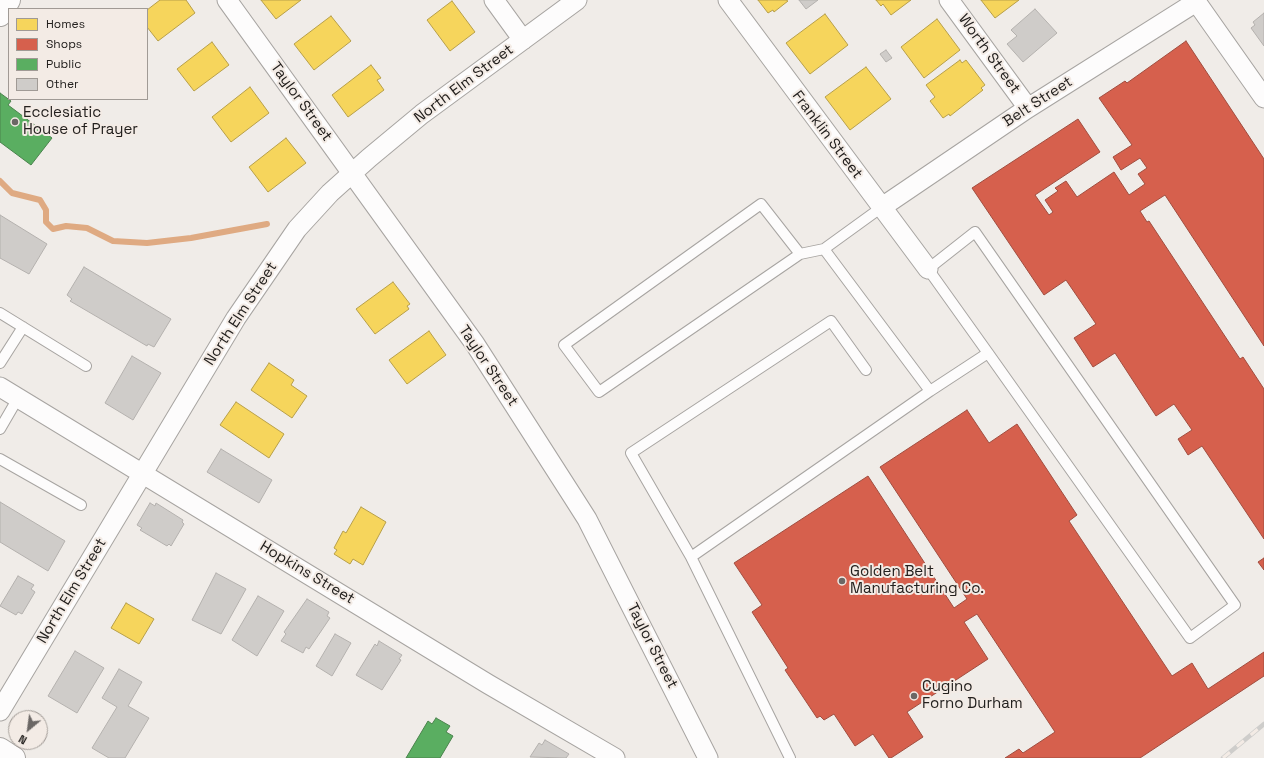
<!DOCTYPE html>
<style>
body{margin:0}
#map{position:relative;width:1264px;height:758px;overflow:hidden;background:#f0ece8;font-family:"Space Grotesk",sans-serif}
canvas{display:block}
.legend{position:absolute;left:8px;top:8px;width:140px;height:92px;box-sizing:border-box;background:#f3ebe5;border:1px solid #a09a95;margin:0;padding:5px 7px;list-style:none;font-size:12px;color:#23201e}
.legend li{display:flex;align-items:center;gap:8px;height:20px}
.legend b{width:20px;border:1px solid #a09a95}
.north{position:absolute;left:8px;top:710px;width:40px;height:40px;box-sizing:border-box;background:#f3ebe5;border:1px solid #a09a95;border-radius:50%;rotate:209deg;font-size:11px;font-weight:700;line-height:16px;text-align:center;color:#23201e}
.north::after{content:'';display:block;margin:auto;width:14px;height:18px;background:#6b6765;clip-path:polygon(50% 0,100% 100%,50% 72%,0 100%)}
</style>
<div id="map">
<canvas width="1264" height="758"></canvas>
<ul class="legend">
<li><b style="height:11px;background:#f6d55c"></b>Homes</li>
<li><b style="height:11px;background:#d6604d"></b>Shops</li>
<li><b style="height:11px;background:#5aae61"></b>Public</li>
<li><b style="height:11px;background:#cfccc9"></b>Other</li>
</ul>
<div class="north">N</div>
</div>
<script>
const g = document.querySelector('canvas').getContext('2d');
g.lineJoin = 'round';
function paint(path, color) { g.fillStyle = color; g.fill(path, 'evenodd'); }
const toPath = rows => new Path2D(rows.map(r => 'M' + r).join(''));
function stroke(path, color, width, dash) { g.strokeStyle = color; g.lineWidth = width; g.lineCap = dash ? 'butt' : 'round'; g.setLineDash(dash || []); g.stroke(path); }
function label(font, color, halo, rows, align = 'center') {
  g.font = font + ' "Space Grotesk",sans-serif'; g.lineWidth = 4; g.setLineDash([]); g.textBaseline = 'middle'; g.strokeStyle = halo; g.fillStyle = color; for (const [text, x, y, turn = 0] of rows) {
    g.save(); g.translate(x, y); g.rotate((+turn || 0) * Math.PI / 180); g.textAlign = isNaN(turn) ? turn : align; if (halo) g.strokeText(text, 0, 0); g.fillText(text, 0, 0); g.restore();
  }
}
const homes = toPath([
 [160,0,186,0,195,13,158,41,147,27,147,10,160,0],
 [261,0,301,0,276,19,261,0],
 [758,0,786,0,788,1,774,12,773,10,768,13,758,0],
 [876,0,911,0,891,15,883,4,881,6,876,0],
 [981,0,1019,0,995,18,981,0],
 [452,1,475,32,450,51,427,20,452,1],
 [825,14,848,45,810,74,786,43,825,14],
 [331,16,351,41,314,70,294,44,331,16],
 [937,19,960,50,924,78,901,47,937,19],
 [212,42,229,65,194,91,177,69,212,42],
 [960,60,962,63,966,60,985,85,981,88,983,90,950,116,949,114,943,118,930,101,935,97,926,85,960,60],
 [371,65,381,78,377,80,384,90,348,117,332,95,371,65],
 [866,67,891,99,850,130,825,97,866,67],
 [250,87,269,113,231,142,212,117,250,87],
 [286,138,306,163,268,192,249,167,286,138],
 [393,282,410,304,407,306,409,309,375,334,356,309,393,282],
 [429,331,446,355,407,384,389,360,429,331],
 [269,363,294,380,291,385,307,396,292,418,251,390,269,363],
 [236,402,284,434,269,458,220,425,236,402],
 [361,507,386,522,363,565,353,559,350,564,334,554,337,550,334,548,343,531,346,533,361,507],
 [126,603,154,619,139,644,111,628,126,603]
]);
paint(homes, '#f6d55c');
stroke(homes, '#b79f49', 1);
const shops = toPath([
 [1186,41,1264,159,1264,346,1165,195,1140,211,1147,222,1149,221,1240,359,1243,357,1264,389,1264,539,1202,446,1188,455,1178,439,1192,430,1174,404,1156,416,1115,353,1093,367,1074,338,1096,324,1066,280,1044,295,972,188,1078,119,1100,152,1035,195,1049,215,1053,212,1045,200,1058,191,1055,188,1066,181,1077,197,1114,172,1129,195,1145,184,1138,174,1147,168,1140,158,1121,170,1113,157,1132,145,1099,98,1125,81,1127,83,1186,41],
 [967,410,989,443,1017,424,1077,515,1069,521,1172,676,1192,663,1208,689,1264,652,1264,676,1140,758,1005,758,1019,749,1023,753,1055,732,977,614,964,622,988,659,907,712,923,737,891,758,889,758,873,734,855,746,834,714,824,720,820,716,817,718,785,670,788,668,752,612,762,605,734,563,868,476,954,608,967,599,880,467,967,410],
 [1264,558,1264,570,1258,562,1264,558]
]);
paint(shops, '#d6604d');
stroke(shops, '#a04d3f', 1);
const public = toPath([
 [0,93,11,101,8,105,52,138,31,165,0,142,0,93],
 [436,718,450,726,446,732,453,736,440,758,406,758,428,721,432,724,436,718]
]);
paint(public, '#5aae61');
stroke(public, '#4a834d', 1);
stroke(toPath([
 [0,181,12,193,40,200,46,210,46,222,53,229,66,226,87,228,113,241,147,243,191,238,267,224]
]), '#dfaa82', 6);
const building = toPath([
 [799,0,818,0,806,9,799,0],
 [1035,9,1057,33,1023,62,1007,44,1017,36,1011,30,1035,9],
 [1264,13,1264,46,1251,28,1255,25,1253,22,1264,13],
 [886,50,892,58,886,62,880,54,886,50],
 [0,215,47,244,29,274,0,258,0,215],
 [84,267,171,319,154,347,148,344,147,346,70,301,72,299,67,295,84,267],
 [132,356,161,373,133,420,105,403,132,356],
 [221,449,272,480,259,503,207,472,221,449],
 [0,502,65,541,48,571,0,542,0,502],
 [150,503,155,506,156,503,183,520,182,522,184,524,171,546,169,544,167,546,140,530,142,528,137,525,150,503],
 [216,573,246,589,221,634,192,620,216,573],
 [18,576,34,585,31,589,35,592,22,614,18,612,16,615,0,606,18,576],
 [258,596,284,611,257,656,232,640,258,596],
 [307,599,329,612,327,616,330,618,309,649,306,647,303,653,281,641,286,634,284,632,307,599],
 [335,634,351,643,332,676,316,666,335,634],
 [379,641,402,655,399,659,401,660,382,690,356,675,375,644,377,646,379,641],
 [75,651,104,668,77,713,48,696,75,651],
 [119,669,142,682,128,706,149,718,125,758,109,758,92,748,117,707,102,698,119,669],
 [545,740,569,754,566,758,530,757,539,743,542,745,545,740]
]);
paint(building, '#cfccc9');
stroke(building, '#b4b1ae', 1);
const service = toPath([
 [824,249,882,207],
 [800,254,761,204,564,345,599,392,800,254,824,249,930,391,988,353,1190,638,1235,605,975,232,928,269,988,353],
 [0,313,86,366],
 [0,363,23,327],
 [0,429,18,398],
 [0,459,81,505],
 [691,557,930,391],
 [790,758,691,557,631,453,831,321,866,370]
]);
const minor = toPath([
 [227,0,475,344,573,497,587,519,708,758],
 [494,0,523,40],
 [728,0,928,269],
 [949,0,1028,108],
 [1195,0,1264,98],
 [882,207,1028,108,1196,2],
 [0,387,488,684,615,758],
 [0,711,236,318,297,229,330,193,369,158,422,114,577,0]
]);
const tertiary = toPath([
 [0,749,14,758]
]);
const secondary = toPath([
 [0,15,9,0]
]);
stroke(service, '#a7a4a1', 12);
stroke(minor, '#a7a4a1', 21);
stroke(tertiary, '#a7a4a1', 24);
stroke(secondary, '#a7a4a1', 24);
stroke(service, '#fdfcfc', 10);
stroke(minor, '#fdfcfc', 19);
stroke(tertiary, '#fdfcfc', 22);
stroke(secondary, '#fdfcfc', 22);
const rail = toPath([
 [1223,758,1264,724]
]);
stroke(rail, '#cecdcb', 4.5);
stroke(rail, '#f3ebe5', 3, [9]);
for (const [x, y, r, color] of [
 [15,122,4,"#6b6765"],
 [842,581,4,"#6b6765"],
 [914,696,4,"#6b6765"]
]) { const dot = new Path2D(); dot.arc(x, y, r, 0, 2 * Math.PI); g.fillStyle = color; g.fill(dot); stroke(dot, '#f3ebe5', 1.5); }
label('15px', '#23201e', '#f3ebe5', [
 ["Worth Street",989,54,54],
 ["North Elm Street",464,84,-37],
 ["Taylor Street",301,102,54],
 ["Belt Street",1038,102,-33],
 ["Franklin Street",827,135,53],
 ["North Elm Street",241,314,-57],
 ["Taylor Street",488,366,56],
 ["Hopkins Street",307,573,31],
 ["North Elm Street",72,591,-59],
 ["Taylor Street",652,646,63]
]);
label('15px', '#23201e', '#f3ebe5', [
 ["Ecclesiatic",23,113],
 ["House of Prayer",23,130],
 ["Golden Belt",850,572],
 ["Manufacturing Co.",850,589],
 ["Cugino",922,687],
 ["Forno Durham",922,704]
], 'left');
</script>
